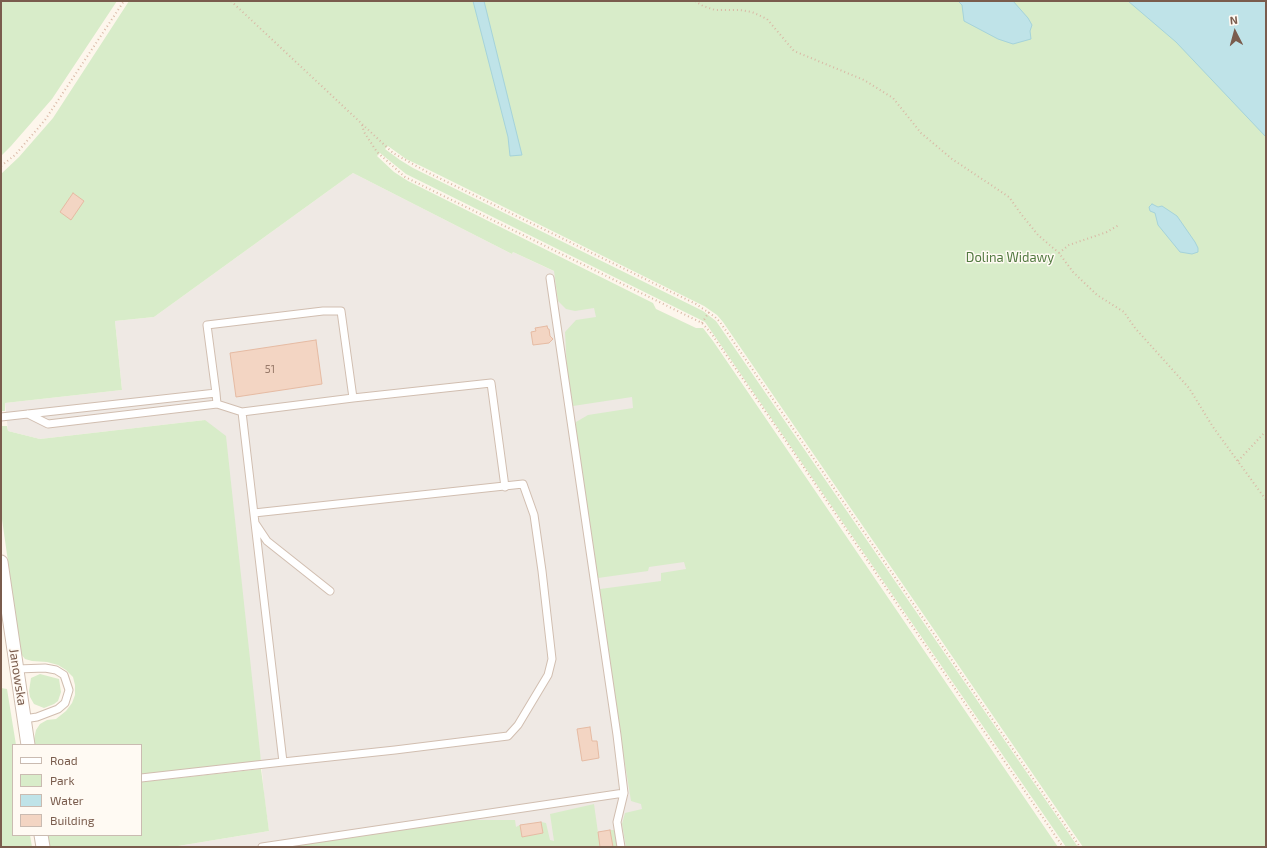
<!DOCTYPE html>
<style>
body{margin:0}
#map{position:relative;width:1267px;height:848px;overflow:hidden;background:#fdf6ec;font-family:"Exo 2",sans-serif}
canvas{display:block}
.frame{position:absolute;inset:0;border:2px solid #7a5c4d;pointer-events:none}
.legend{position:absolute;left:12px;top:744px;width:130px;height:92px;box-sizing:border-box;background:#fffaf3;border:1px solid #cabbb1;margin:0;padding:5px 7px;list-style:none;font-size:12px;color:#7a5c4d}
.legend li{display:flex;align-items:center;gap:8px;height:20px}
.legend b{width:20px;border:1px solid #cabbb1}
.north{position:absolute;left:1215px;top:12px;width:40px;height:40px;-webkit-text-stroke:3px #fffaf3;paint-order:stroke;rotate:354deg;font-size:11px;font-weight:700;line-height:16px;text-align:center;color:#7a5c4d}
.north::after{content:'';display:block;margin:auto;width:14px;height:18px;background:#7a5c4d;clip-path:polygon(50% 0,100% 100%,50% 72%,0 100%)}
</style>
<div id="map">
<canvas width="1267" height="848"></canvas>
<div class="frame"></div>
<ul class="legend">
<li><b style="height:5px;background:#fff"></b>Road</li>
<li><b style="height:11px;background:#d8ecc9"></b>Park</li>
<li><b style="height:11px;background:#bfe3e8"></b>Water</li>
<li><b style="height:11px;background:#f3d5c3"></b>Building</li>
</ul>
<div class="north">N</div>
</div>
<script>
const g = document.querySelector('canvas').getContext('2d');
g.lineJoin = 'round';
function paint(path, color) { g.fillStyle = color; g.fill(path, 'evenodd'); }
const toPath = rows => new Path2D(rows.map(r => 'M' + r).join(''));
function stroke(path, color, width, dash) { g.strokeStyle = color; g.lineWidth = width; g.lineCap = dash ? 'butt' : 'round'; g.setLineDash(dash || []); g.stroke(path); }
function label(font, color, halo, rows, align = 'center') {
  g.font = font + ' "Exo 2",sans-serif'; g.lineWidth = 3; g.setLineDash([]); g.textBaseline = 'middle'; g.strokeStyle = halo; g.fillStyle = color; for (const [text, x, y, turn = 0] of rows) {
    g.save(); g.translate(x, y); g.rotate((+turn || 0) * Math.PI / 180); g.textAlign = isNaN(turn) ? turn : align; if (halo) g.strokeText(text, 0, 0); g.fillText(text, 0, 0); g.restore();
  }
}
paint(toPath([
 [353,173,512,254,513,252,703,341,1053,847,172,847,269,831,264,794,261,761,205,420,40,439,8,431,5,403,122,390,115,321,154,317]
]), '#efe9e4');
paint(toPath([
 [1,1,117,1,52,99,11,146,1,156],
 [129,1,1266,1,1266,847,1083,847,723,322,717,315,704,306,423,167,406,159,388,146,385,149,400,160,413,168,703,311,716,321,1078,847,1066,847,705,322,406,174,380,153,377,156,394,172,408,181,653,303,656,309,696,328,703,328,713,341,1058,847,626,847,622,824,625,813,642,809,641,804,631,801,620,733,600,589,661,581,661,573,686,569,684,562,649,567,648,571,598,578,576,431,576,422,588,415,633,408,632,397,573,406,567,370,565,332,576,320,596,317,594,308,575,311,566,309,558,301,554,271,513,252,512,254,353,173,154,317,115,321,122,390,5,403,5,411,1,411,1,174,19,157,53,118],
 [205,420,226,436,261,761,141,775,141,745,34,745,34,739,36,730,40,724,47,720,56,719,66,711,72,703,75,695,75,685,73,677,66,670,58,665,47,662,32,661,25,659,21,654,1,512,1,426,7,426,8,431,40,439],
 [40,674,59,679,61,692,58,701,54,704,44,708,34,704,30,697,29,691,31,678],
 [1,688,7,689,16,745,13,745,13,835,30,835,32,847,1,847],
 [261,769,269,831,172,847,49,847,47,835,141,835,141,782],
 [594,804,600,847,284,847,466,820,515,820,516,827,520,825,522,837,543,833,541,822,546,823,550,840,554,841,550,814],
 [610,830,615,830,618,847,613,847]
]), '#d8ecc9');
const water = toPath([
 [473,1,484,1,522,155,510,156,508,137,473,1],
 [958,1,1013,1,1028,18,1032,25,1030,31,1031,39,1013,44,998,39,964,21,962,5,958,1],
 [1128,1,1266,1,1266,137,1176,42,1128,1],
 [1152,204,1158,207,1162,206,1177,216,1195,242,1198,248,1198,252,1192,254,1180,252,1158,225,1155,213,1150,211,1149,207,1152,204]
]);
paint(water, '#bfe3e8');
stroke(water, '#a5d3da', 1);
const building = toPath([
 [73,193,84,201,71,220,60,212,73,193],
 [547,326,548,329,549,329,550,336,553,339,549,343,533,345,531,332,536,331,535,328,547,326],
 [316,340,322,384,236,397,230,353,316,340],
 [590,727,592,741,597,741,599,758,582,761,577,729,590,727],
 [541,822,543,833,522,837,520,825,541,822],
 [610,830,613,847,600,847,598,832,610,830]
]);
paint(building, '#f3d5c3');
stroke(building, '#e6bba3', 1);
const service = toPath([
 [216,393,217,404,242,412,353,398,491,383,505,487],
 [242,412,255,523,267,541,330,591],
 [28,414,48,424,217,404],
 [1,417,216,393,207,325,323,311,341,311,353,398],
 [254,513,523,484,534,515,542,571,552,659,548,675,518,725,508,736,395,750,283,762],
 [17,669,45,668,56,670,64,675,69,690,65,703,58,709,37,717,24,719],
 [141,778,283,762,255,523],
 [262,847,624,793,617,735,550,278],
 [621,847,617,822,624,793]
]);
const minor = toPath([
 [1,562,28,745],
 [41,835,43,847]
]);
stroke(service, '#d1beb0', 9);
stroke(minor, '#d1beb0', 15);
stroke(toPath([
 [231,1,393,153,429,173,696,304,715,317,720,322,1080,847],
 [695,1,703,6,715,10,740,10,752,12,767,19,794,51,864,80,893,98,921,133,952,159,1009,197,1021,214,1038,235,1059,253,1073,272,1097,295,1124,312,1135,328,1189,388,1213,427,1266,500],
 [362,125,364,132,377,152,405,177,702,323,711,333,790,447,1063,847],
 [1,166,15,155,45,120,124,1],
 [1059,253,1069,245,1107,232,1119,225],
 [702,323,709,312],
 [1238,461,1266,431]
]), '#d9b8a5', 2, [1, 3]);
stroke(service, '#fff', 7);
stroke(minor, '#fff', 13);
label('11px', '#987a6a', null, [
 ["51",270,369]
]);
label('13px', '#537a41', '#fffaf3', [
 ["Dolina Widawy",1010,258]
]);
label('13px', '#7a5c4d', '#fffaf3', [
 ["Janowska",18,677,81]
]);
</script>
